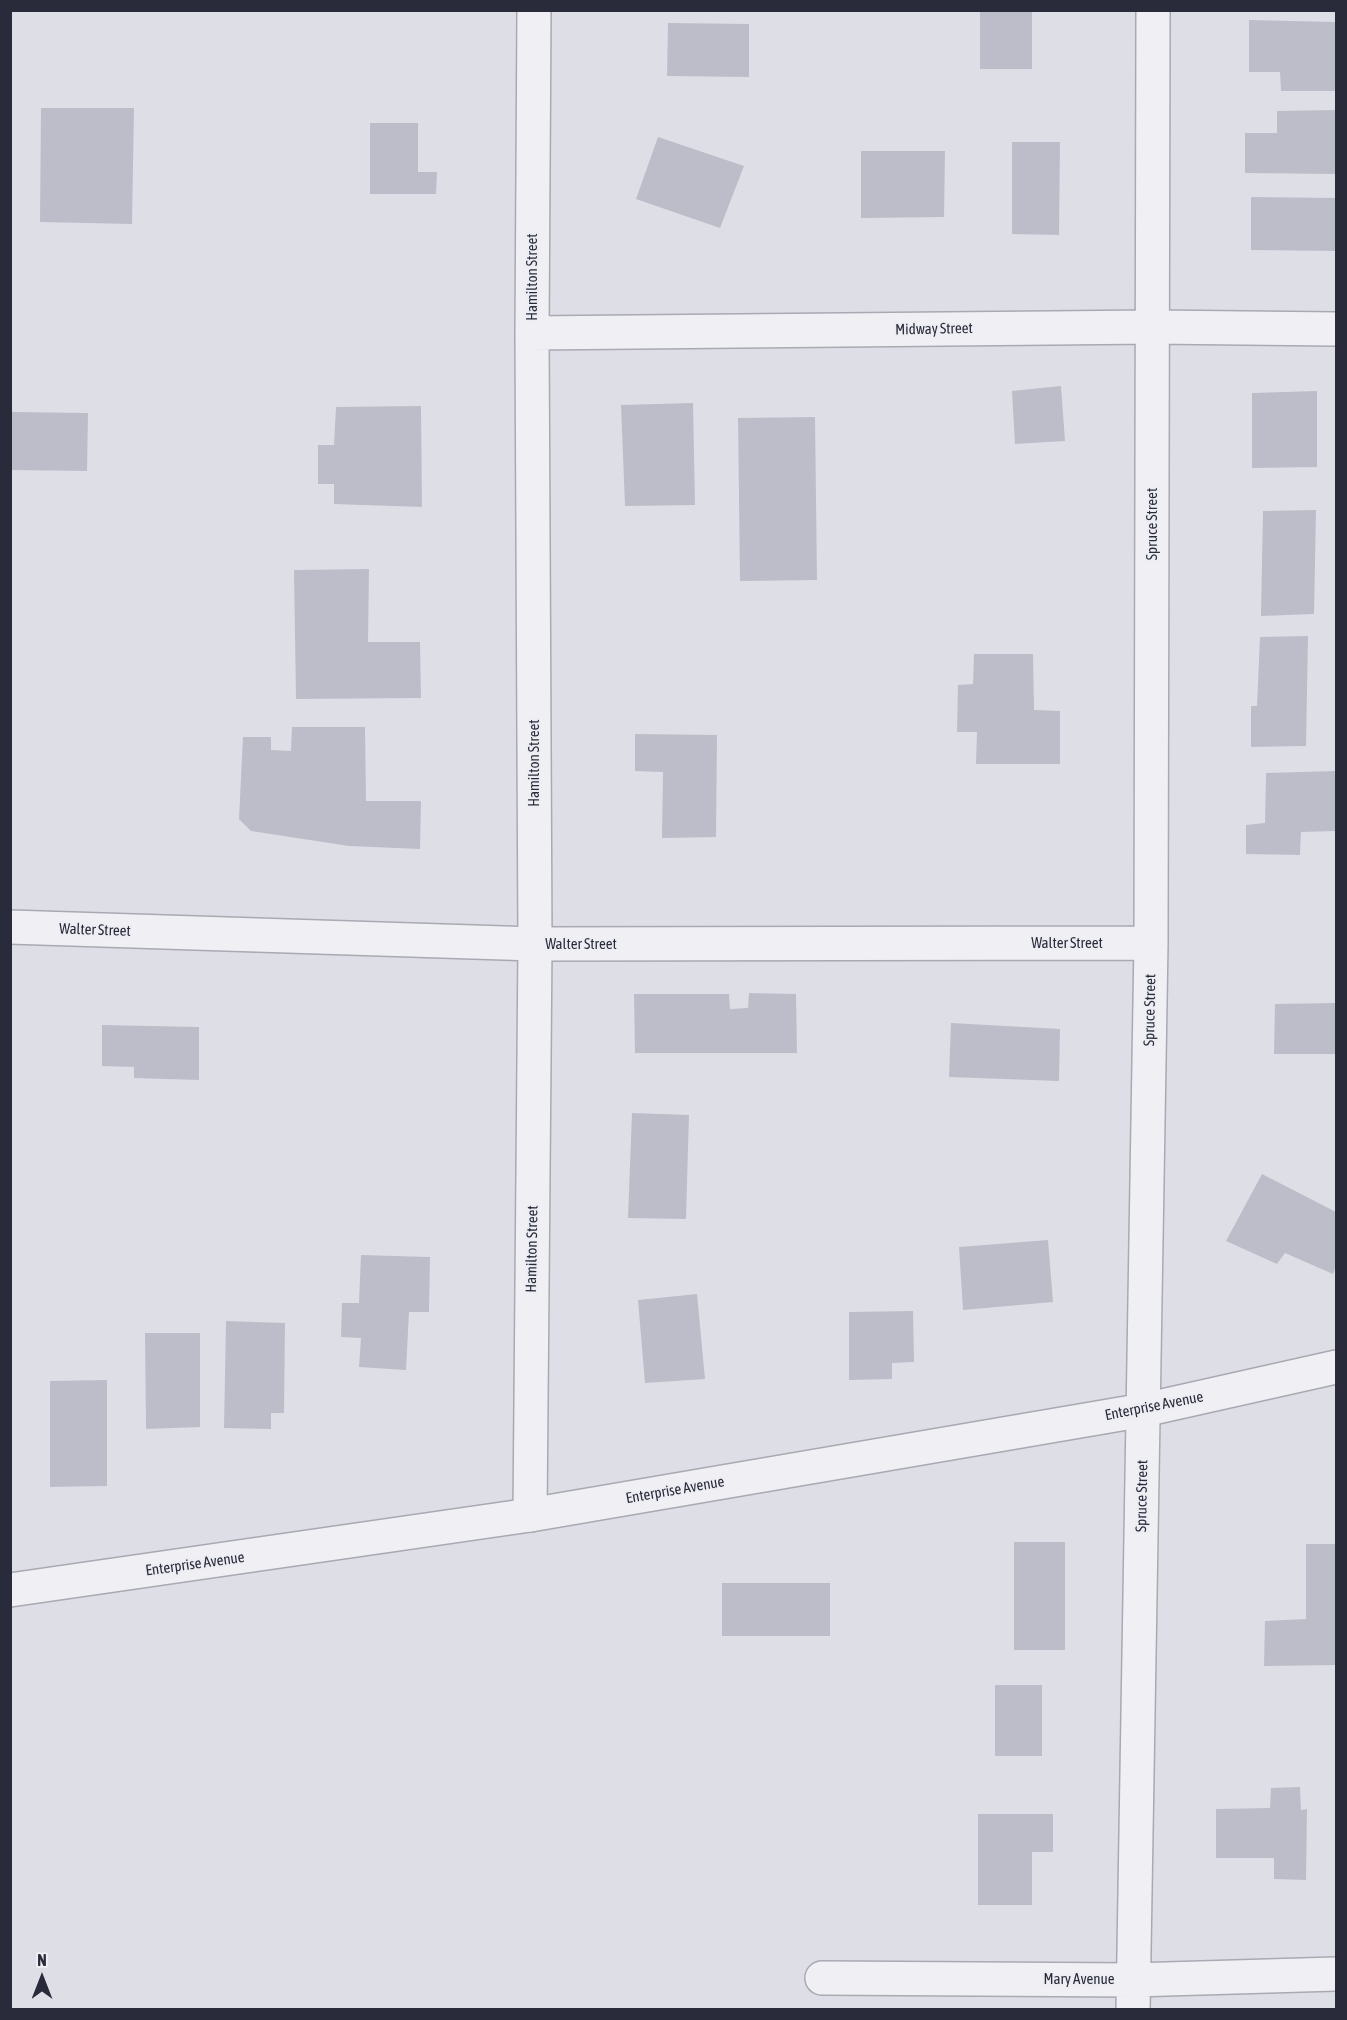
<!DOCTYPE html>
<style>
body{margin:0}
#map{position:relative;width:1347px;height:2020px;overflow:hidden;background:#dedfe6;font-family:"Asap Condensed",sans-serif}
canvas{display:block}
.frame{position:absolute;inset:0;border:12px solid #292b3a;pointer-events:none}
.north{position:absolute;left:12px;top:1948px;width:60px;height:60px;-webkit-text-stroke:4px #edeef3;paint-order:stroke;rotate:0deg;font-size:16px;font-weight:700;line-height:24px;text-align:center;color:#292b3a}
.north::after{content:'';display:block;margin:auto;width:21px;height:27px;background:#292b3a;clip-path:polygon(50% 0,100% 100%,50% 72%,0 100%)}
</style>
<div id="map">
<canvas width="1347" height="2020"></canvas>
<div class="frame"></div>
<div class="north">N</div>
</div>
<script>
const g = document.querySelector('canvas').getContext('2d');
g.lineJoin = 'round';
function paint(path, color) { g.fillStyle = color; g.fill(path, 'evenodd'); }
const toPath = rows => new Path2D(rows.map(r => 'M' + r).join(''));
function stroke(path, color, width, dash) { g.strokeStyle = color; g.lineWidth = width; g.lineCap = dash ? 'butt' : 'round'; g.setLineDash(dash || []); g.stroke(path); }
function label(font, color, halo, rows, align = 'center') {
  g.font = font + ' "Asap Condensed",sans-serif'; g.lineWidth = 4.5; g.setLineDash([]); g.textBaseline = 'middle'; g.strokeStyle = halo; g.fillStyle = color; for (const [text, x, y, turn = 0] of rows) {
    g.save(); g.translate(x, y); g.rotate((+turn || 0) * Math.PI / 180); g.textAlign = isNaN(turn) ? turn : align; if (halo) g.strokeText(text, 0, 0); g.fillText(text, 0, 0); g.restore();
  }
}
paint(toPath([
 [980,10,1032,10,1032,69,980,69],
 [1249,20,1336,22,1336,91,1281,91,1280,72,1249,72],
 [668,23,749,24,749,77,667,76],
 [41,108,134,108,132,224,40,222],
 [1336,110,1336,174,1245,173,1245,133,1277,133,1277,111],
 [370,123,418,123,418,172,437,172,436,194,370,194],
 [658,137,744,166,720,228,636,199],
 [1012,142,1060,142,1059,235,1012,234],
 [861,151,945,151,944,217,861,218],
 [1251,197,1336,198,1336,251,1251,250],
 [1061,386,1065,441,1015,444,1012,391],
 [1317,391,1317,467,1252,468,1252,393],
 [693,403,695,505,625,506,621,405],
 [421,406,422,507,334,504,334,484,318,484,318,445,334,445,336,407],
 [10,412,88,413,87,471,10,470],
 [815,417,817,580,740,581,738,418],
 [1316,510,1314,614,1261,616,1263,511],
 [369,569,368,642,420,642,421,698,296,699,294,570],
 [1308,636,1306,746,1251,747,1251,706,1257,706,1260,637],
 [974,654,1033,654,1034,710,1060,711,1060,764,976,764,977,732,957,732,958,685,973,684],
 [292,727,365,727,366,801,421,801,420,849,349,846,251,831,239,819,243,737,271,737,271,750,291,751],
 [635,734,717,735,716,837,662,838,663,772,635,771],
 [1336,771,1336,831,1301,832,1300,855,1246,854,1246,825,1265,823,1266,773],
 [749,993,796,994,797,1053,635,1053,634,994,729,994,730,1009,748,1008],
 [1336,1003,1336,1054,1274,1054,1275,1004],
 [951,1023,1060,1029,1059,1081,949,1077],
 [102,1025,199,1027,199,1080,134,1078,134,1067,102,1066],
 [632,1113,689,1115,686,1219,628,1218],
 [1262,1174,1336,1212,1336,1266,1333,1274,1285,1253,1277,1264,1226,1241],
 [1048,1240,1053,1302,963,1310,959,1247],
 [361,1255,430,1257,429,1312,409,1312,406,1370,359,1367,361,1338,341,1337,342,1303,359,1303],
 [697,1294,705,1379,645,1383,638,1300],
 [913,1311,914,1362,892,1363,892,1379,849,1380,849,1312],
 [226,1321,285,1323,284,1413,271,1413,271,1429,224,1428],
 [145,1333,200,1333,200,1427,146,1429],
 [107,1380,107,1486,50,1487,50,1381],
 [1014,1542,1065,1542,1065,1650,1014,1650],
 [1306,1544,1336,1544,1336,1665,1264,1666,1265,1621,1306,1619],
 [722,1583,830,1583,830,1636,722,1636],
 [995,1685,1042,1685,1042,1756,995,1756],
 [1300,1787,1301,1810,1307,1809,1306,1880,1274,1879,1274,1858,1216,1858,1216,1809,1270,1808,1271,1788],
 [978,1814,1053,1814,1053,1852,1032,1852,1032,1905,978,1905]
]), '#bcbdc8');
const minor = toPath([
 [532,333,1153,327,1336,329],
 [10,927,535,944,1151,943],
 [530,1515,535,944,532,333,534,10],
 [822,1978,1133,1980,1336,1974],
 [1133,2010,1151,943,1153,10]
]);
const tertiary = toPath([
 [10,1590,530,1515,1144,1410,1336,1367]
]);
stroke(minor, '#a8a9b2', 36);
stroke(tertiary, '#a8a9b2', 36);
stroke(minor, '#f0f0f4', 33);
stroke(tertiary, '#f0f0f4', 33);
label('15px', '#292b3a', '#edeef3', [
 ["Hamilton Street",532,277,-90],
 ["Midway Street",934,329,-1],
 ["Spruce Street",1152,524,-90],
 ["Hamilton Street",534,763,-90],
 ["Walter Street",95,930,2],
 ["Walter Street",1067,943],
 ["Walter Street",581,944],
 ["Spruce Street",1150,1010,-89],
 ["Hamilton Street",532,1249,-89],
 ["Enterprise Avenue",1154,1406,-11],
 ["Enterprise Avenue",675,1490,-10],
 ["Spruce Street",1142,1496,-89],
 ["Enterprise Avenue",195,1564,-8],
 ["Mary Avenue",1079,1979]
]);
</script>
